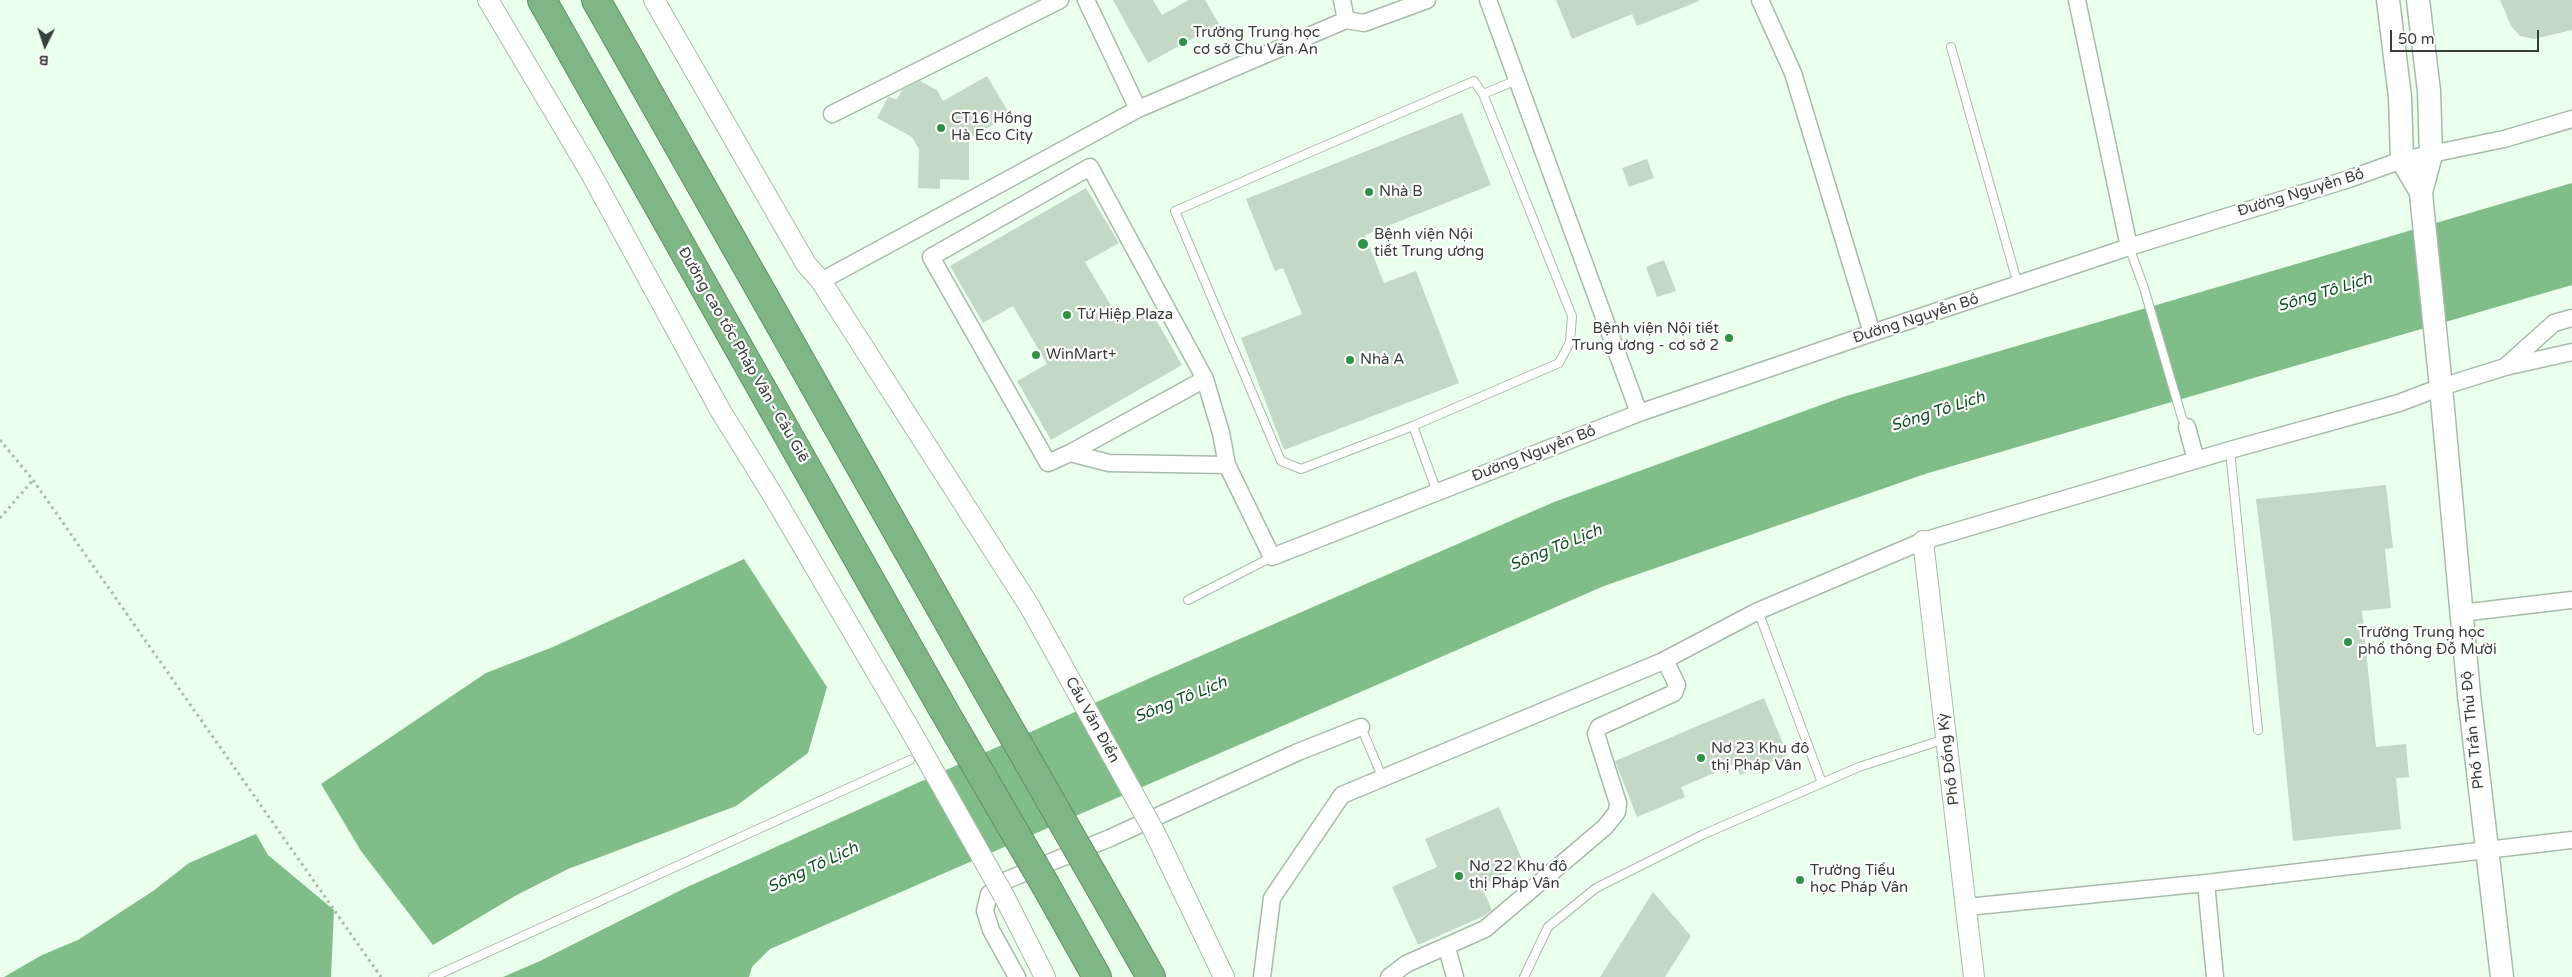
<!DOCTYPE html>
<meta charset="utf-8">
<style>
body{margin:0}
#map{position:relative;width:2572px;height:977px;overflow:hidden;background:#eaffec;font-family:"Varela Round",sans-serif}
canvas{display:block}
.north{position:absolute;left:20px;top:20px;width:50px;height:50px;-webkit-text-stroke:4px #fff;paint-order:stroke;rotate:184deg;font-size:14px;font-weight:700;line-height:20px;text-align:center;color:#373f38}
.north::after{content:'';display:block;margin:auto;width:18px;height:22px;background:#373f38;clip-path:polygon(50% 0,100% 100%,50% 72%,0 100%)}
.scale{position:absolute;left:2390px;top:30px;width:149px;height:22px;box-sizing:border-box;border:2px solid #373f38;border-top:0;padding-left:6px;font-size:15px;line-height:18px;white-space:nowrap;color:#373f38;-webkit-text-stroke:4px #fff;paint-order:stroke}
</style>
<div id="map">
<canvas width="2572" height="977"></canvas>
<div class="north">B</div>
<div class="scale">50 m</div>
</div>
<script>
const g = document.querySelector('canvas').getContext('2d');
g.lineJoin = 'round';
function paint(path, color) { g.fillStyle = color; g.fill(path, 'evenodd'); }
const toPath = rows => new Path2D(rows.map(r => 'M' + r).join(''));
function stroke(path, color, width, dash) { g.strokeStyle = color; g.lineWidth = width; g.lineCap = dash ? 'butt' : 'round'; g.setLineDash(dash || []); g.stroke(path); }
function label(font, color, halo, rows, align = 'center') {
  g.font = font + ' "Varela Round",sans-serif'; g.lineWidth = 4.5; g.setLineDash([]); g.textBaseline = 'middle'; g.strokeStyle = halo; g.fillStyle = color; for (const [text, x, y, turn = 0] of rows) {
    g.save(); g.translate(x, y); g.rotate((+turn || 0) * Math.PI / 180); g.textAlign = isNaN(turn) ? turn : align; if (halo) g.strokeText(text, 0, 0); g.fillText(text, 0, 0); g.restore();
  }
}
paint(toPath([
 [2572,183,2572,285,1925,474,1604,586,770,949,752,967,749,977,503,977,540,961,685,888,1150,678,1554,502,1843,397],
 [744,559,827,687,808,753,736,806,568,869,515,896,433,945,361,851,321,784,486,673,553,647],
 [256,834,268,855,334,910,331,977,4,977,42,955,78,940,153,891,189,863]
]), '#81bd89');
paint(toPath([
 [1113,0,1153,0,1162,15,1189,0,1205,0,1219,24,1148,63],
 [1556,0,1699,0,1699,1,1637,26,1632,14,1572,39],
 [2500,0,2572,0,2572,30,2534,39,2520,36,2511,26],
 [987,76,1010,115,969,138,969,180,940,179,940,189,918,188,919,149,912,137,877,118,888,97,897,99,902,90,920,81,937,90,943,101],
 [1462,113,1491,185,1365,235,1384,283,1416,271,1459,383,1284,450,1241,338,1302,314,1283,268,1275,271,1246,199],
 [1647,159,1654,178,1629,187,1622,168],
 [1086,188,1119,243,1085,262,1122,324,1149,308,1182,365,1051,440,1017,381,1047,364,1013,306,983,323,950,266],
 [1664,260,1676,291,1657,297,1646,267],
 [2386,485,2393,548,2385,549,2391,608,2362,611,2376,747,2406,744,2409,777,2396,778,2401,829,2293,841,2271,621,2256,499],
 [1764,698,1788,755,1740,775,1735,764,1681,787,1685,797,1637,817,1615,761],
 [1499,807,1525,866,1481,885,1492,910,1484,916,1418,945,1392,887,1437,867,1425,839],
 [1653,892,1691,936,1665,977,1600,977]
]), '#c4d8c6');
const service = toPath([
 [1951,47,2018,285],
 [1483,94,1474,81,1175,211,1281,461,1301,469,1413,426,1559,363,1570,342,1572,316,1483,94,1517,80],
 [2129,247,2144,288,2182,418,2187,427],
 [1413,426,1437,492],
 [2230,450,2258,730],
 [1188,600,1272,557],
 [1758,611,1822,783],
 [1361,727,1383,779],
 [433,977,910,760],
 [1524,977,1548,927,1596,888,1702,835,1859,767,1945,739]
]);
const minor = toPath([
 [1086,0,1138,109],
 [1342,0,1346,20],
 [1488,0,1639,413],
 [1760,0,1793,73,1872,333],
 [2077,0,2129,247],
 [832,114,1060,0],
 [821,281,1138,109,1346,20,1364,23,1427,0],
 [2506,366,2554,323,2572,318],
 [2187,427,2196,460],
 [1070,453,1205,379],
 [1227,465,1109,463,1070,453,1048,463,931,257,1090,167,1205,379,1221,433,1227,465,1272,557,1639,413,1872,333,2129,247,2349,179,2402,160,2504,139,2572,119],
 [2461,613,2572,600],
 [2206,883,2215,977],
 [1967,907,2206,883,2572,840],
 [1447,948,1455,977],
 [1017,977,991,930,985,911,989,894,1007,880,1110,838,1298,752,1361,727],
 [1262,977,1272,898,1342,795,1661,662,1758,611,1923,541,2230,450,2399,403,2441,387,2505,367,2572,352],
 [1389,977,1406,964,1485,929,1605,827,1617,812,1618,803,1596,734,1599,727,1674,693,1677,685,1665,660]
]);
const tertiary = toPath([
 [488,0,589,170,720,410,774,497,908,726],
 [654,0,806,264,821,281,1030,607],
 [1923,541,1974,977],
 [1155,833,1224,977],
 [1004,896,1045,977]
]);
const secondary = toPath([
 [2388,0,2400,97,2402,160,2421,192],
 [2418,0,2429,91,2431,155,2421,192,2422,204,2441,387,2469,695,2502,977]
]);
const motorway = toPath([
 [542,0,943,709],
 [596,0,986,688],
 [1086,863,1151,977],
 [1046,886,1097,977]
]);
stroke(service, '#a8bbaa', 10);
stroke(minor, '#a8bbaa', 19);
stroke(tertiary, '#a8bbaa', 22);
stroke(secondary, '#a8bbaa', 25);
stroke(motorway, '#658d6a', 30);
stroke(toPath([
 [0,440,33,480,381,977],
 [0,518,33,480]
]), '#a9b9aa', 3, [2.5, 4]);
stroke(service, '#fff', 8);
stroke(minor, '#fff', 16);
stroke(tertiary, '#fff', 20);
stroke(secondary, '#fff', 22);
stroke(motorway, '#7eb785', 28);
const tertiaryBridge = toPath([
 [1030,607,1155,833],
 [908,726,1004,896]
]);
const motorwayBridge = toPath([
 [986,688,1086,863],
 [943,709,1046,886]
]);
stroke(tertiaryBridge, '#a8bbaa', 22, []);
stroke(motorwayBridge, '#658d6a', 30, []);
stroke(tertiaryBridge, '#fff', 20);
stroke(motorwayBridge, '#7eb785', 28);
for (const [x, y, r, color] of [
 [1183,42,5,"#2e9145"],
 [941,128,5,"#2e9145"],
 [1369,192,5,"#2e9145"],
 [1363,244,6,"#2e9145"],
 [1067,315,5,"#2e9145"],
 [1729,338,5,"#2e9145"],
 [1036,355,5,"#2e9145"],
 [1350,360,5,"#2e9145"],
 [2348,642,5,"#2e9145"],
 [1701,758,5,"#2e9145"],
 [1459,876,5,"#2e9145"],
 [1800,880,5,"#2e9145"]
]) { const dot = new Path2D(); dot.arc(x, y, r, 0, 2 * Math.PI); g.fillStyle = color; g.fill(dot); stroke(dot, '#fff', 2); }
label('15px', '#373f38', '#fff', [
 ["Trường Trung học",1193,33],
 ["cơ sở Chu Văn An",1193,50],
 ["CT16 Hồng",951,119],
 ["Hà Eco City",951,136],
 ["Nhà B",1379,192],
 ["Bệnh viện Nội",1374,235],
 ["tiết Trung ương",1374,252],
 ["Tứ Hiệp Plaza",1077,315],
 ["Bệnh viện Nội tiết",1719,329,"right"],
 ["Trung ương - cơ sở 2",1719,346,"right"],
 ["WinMart+",1046,355],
 ["Nhà A",1360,360],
 ["Trường Trung học",2358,633],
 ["phổ thông Đỗ Mười",2358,650],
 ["Nơ 23 Khu đô",1711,749],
 ["thị Pháp Vân",1711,766],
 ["Nơ 22 Khu đô",1469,867],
 ["thị Pháp Vân",1469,884],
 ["Trường Tiểu",1810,871],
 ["học Pháp Vân",1810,888]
], 'left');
label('15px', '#373f38', '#fff', [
 ["Đường Nguyễn Bồ",2301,193,-17],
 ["Đường Nguyễn Bồ",1916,319,-18],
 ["Đường cao tốc Pháp Vân - Cầu Giẽ",743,355,60],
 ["Đường Nguyễn Bồ",1534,454,-21],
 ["Cầu Văn Điển",1092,720,61],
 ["Phố Trần Thủ Độ",2473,730,-96],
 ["Phố Đống Kỳ",1949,759,-97]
]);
label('italic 16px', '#0b4f1e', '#fff', [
 ["Sông Tô Lịch",2325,293,-17],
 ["Sông Tô Lịch",1938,412,-18],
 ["Sông Tô Lịch",1556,548,-22],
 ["Sông Tô Lịch",1181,700,-22],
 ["Sông Tô Lịch",813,868,-25]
]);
</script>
